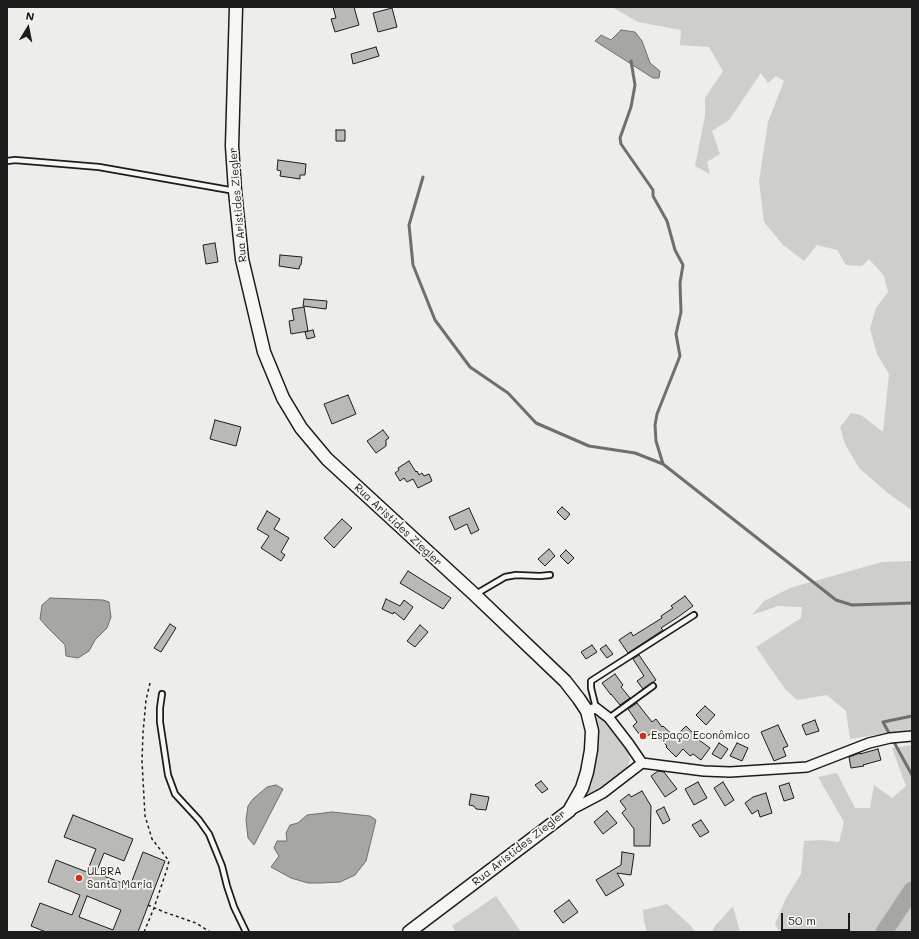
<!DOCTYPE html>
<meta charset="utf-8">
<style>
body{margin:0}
#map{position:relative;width:919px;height:939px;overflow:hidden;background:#edede9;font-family:Mali,sans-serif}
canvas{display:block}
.frame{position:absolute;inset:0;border:8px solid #1c1c1c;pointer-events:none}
.north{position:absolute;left:8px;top:8px;width:40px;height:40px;-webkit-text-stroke:3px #f6f6f2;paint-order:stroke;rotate:10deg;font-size:11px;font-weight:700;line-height:16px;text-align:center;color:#1c1c1c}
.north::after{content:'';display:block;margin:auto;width:14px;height:18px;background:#1c1c1c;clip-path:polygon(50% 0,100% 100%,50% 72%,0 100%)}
.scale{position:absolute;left:781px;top:913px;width:69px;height:18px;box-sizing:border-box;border:2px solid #1c1c1c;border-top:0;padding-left:5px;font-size:12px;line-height:14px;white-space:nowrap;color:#1c1c1c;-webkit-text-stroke:3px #f6f6f2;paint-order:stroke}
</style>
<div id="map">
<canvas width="919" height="939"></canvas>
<div class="frame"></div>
<div class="north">N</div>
<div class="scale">50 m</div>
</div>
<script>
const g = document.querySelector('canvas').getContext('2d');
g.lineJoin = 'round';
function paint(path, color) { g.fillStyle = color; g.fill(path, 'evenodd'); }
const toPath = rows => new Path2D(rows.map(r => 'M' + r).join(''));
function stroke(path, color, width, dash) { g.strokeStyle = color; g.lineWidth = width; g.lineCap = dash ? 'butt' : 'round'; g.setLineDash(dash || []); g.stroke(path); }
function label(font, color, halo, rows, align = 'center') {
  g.font = font + ' Mali,sans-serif'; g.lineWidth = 3.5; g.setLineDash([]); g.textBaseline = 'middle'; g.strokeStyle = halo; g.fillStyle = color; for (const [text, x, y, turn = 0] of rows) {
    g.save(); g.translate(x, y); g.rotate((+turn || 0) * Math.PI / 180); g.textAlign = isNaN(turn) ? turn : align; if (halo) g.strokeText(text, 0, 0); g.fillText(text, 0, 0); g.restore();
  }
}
paint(toPath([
 [612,7,912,7,912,510,889,494,859,468,845,444,840,427,851,413,861,415,883,432,889,374,877,354,870,329,876,308,888,292,884,276,869,259,862,266,846,265,837,250,817,245,804,261,783,245,764,222,759,181,768,122,784,81,776,76,768,83,761,73,729,120,712,131,720,154,707,162,710,174,695,166,705,116,705,98,723,71,709,47,680,45,681,30,638,22],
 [912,561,912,729,850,739,846,711,827,695,797,700,785,689,756,647,801,618,802,607,778,606,752,615,764,601,790,588,882,562],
 [597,717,601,718,627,751,630,759,628,767,582,801,591,786,593,776,598,746,594,719],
 [912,745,912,932,780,932,775,924,786,898,801,874,804,841,823,840,839,842,844,822,818,777,837,773,855,808,870,808,874,785,892,798,906,786,892,748],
 [496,896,521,932,456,932,452,926],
 [667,904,691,926,695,932,647,932,644,922,643,910],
 [733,906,740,932,712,932,715,926]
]), '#cececb');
const water = toPath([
 [621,30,635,32,642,41,650,63,660,71,659,78,653,78,595,41,601,35,611,40,621,30],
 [50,598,103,600,109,602,111,617,107,628,95,640,89,651,78,658,66,656,65,645,47,627,40,619,42,605,50,598],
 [276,785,283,789,254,845,248,838,246,820,248,806,253,799,267,787,276,785],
 [332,812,370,816,376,820,366,861,355,875,340,882,321,883,308,883,291,878,271,867,279,856,274,848,277,841,287,841,286,833,290,825,298,823,307,815,332,812]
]);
paint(water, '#a6a6a3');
stroke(water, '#6f6f6d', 1);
stroke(toPath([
 [631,61,635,85,631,107,620,138,621,144,653,190,653,196,667,221,675,250,683,265,680,283,681,312,676,334,680,356,657,414,655,425,656,441,663,464],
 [423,177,409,225,413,265,435,320,470,367,508,393,536,423,589,446,635,453,663,464,836,600,852,605,912,603],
 [912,716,883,722,912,775]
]), '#6f6f6d', 3);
stroke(toPath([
 [884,932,912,890]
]), '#a6a6a3', 17);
const building = toPath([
 [333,7,354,7,359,25,335,32,331,19,336,18,333,7],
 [392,8,397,27,378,32,373,13,392,8],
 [376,47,379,56,353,64,351,54,376,47],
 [336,130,345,130,345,141,336,141,336,130],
 [278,160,306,164,305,175,300,175,300,179,280,176,281,171,277,170,278,160],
 [215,243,218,262,206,264,203,245,215,243],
 [280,255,302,257,301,265,300,265,299,269,279,266,280,255],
 [304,299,327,301,326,309,303,306,304,299],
 [304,307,308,331,291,334,289,321,294,320,292,309,304,307],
 [313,330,315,337,307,339,305,332,313,330],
 [348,395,356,414,332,424,324,404,348,395],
 [215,420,241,427,236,446,210,439,215,420],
 [383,430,389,438,386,440,386,446,376,453,367,441,383,430],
 [409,461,416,472,417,471,419,475,422,473,424,476,429,474,432,481,418,488,413,479,407,482,404,478,400,481,395,473,399,470,398,468,409,461],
 [562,507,570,514,565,520,557,512,562,507],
 [469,508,479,530,471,534,467,524,455,530,449,517,469,508],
 [267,511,280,519,274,529,289,538,281,552,285,555,281,561,261,548,269,536,257,529,267,511],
 [342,519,352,528,334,548,324,538,342,519],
 [549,549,555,556,545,566,538,559,549,549],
 [566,550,574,558,568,564,560,556,566,550],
 [408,571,451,598,443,609,400,583,408,571],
 [685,596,693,606,678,617,661,628,663,630,628,653,619,640,631,632,633,636,662,618,661,616,673,608,671,606,685,596],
 [386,599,400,606,404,600,413,607,404,620,394,612,393,614,382,609,386,599],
 [170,624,176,628,161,652,154,648,170,624],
 [420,625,428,632,415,647,407,641,420,625],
 [592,645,597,652,586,659,581,652,592,645],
 [606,645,613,654,607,658,600,649,606,645],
 [639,655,656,680,643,689,637,681,644,676,633,659,639,655],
 [615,674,623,685,621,687,630,698,620,705,611,694,611,695,602,683,615,674],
 [637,703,652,722,656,719,662,727,663,726,675,737,686,726,696,736,695,737,710,748,701,760,693,754,690,756,683,749,676,757,666,747,667,746,653,732,643,739,633,726,637,722,628,709,637,703],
 [705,706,715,715,706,725,696,715,705,706],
 [815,720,819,731,806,735,802,725,815,720],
 [778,725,788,746,783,748,786,756,774,761,761,732,778,725],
 [719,743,728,749,721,759,712,754,719,743],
 [737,743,748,748,742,761,730,756,737,743],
 [878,749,881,760,863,765,864,766,851,768,849,757,860,753,860,754,878,749],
 [658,771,664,772,677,789,665,797,651,776,658,771],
 [541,781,548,789,542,793,535,785,541,781],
 [698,782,707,798,694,805,685,789,698,782],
 [723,782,734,800,725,806,714,788,723,782],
 [789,783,794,798,784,801,779,786,789,783],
 [642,791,651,806,650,846,634,846,634,829,622,813,626,809,620,801,629,794,631,797,642,791],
 [766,793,772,813,760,817,758,810,752,814,745,803,753,797,766,793],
 [471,794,489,797,486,810,476,809,474,806,469,805,471,794],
 [664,807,670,820,663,824,656,811,664,807],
 [607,811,617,823,603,834,594,822,607,811],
 [73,815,133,839,124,861,104,853,96,873,130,886,143,852,165,861,138,932,46,932,31,926,40,903,72,915,80,895,48,882,56,860,87,872,96,849,64,837,73,815],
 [87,896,121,910,113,930,79,917,87,896],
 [701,820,709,832,700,837,692,825,701,820],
 [622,852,634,854,631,875,617,873,624,885,606,896,596,880,621,865,622,852],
 [569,900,578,912,563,923,554,911,569,900]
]);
paint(building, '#b9b9b6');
stroke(building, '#1c1c1c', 1);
const lane = toPath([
 [7,161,15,160,99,167,235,191],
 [476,594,505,577,516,575,540,576,550,575],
 [162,694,160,708,160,722,168,775,175,794,199,820,209,834,222,866,227,886,234,907,246,932],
 [596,708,591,688,591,681,694,615],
 [609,718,653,686]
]);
const street = toPath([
 [587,711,596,708,609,718,629,744,642,763],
 [642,763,704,771,730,772,807,767,869,743,890,738,912,736],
 [569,811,603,793,642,763]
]);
const secondary = toPath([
 [236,7,232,146,235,191,242,259,264,352,283,398,301,428,327,459,475,595,565,681,579,699,587,711,592,731,591,750,587,772,582,788,569,811,409,932]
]);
stroke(lane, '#1c1c1c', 8);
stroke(street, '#1c1c1c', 12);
stroke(secondary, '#1c1c1c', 15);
stroke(toPath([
 [148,905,164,912,196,923,210,932],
 [144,932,154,908,167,869,169,861,152,839,145,816,142,761,143,733,146,700,150,683]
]), '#1c1c1c', 1.5, [3, 3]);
stroke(lane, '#f6f6f2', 4.5);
stroke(street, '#f6f6f2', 9);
stroke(secondary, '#f6f6f2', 12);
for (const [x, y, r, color] of [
 [643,736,4,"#c8321e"],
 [79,878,4,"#c8321e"]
]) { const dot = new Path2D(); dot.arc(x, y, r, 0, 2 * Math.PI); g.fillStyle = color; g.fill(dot); stroke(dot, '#f6f6f2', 1.5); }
label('11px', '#1c1c1c', '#f6f6f2', [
 ["Rua Aristides Ziegler",238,205,-95],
 ["Rua Aristides Ziegler",398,525,43],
 ["Rua Aristides Ziegler",519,848,-38]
]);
label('11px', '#1c1c1c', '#f6f6f2', [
 ["Espaço Econômico",651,736],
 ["ULBRA",87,872],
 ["Santa Maria",87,885]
], 'left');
</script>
